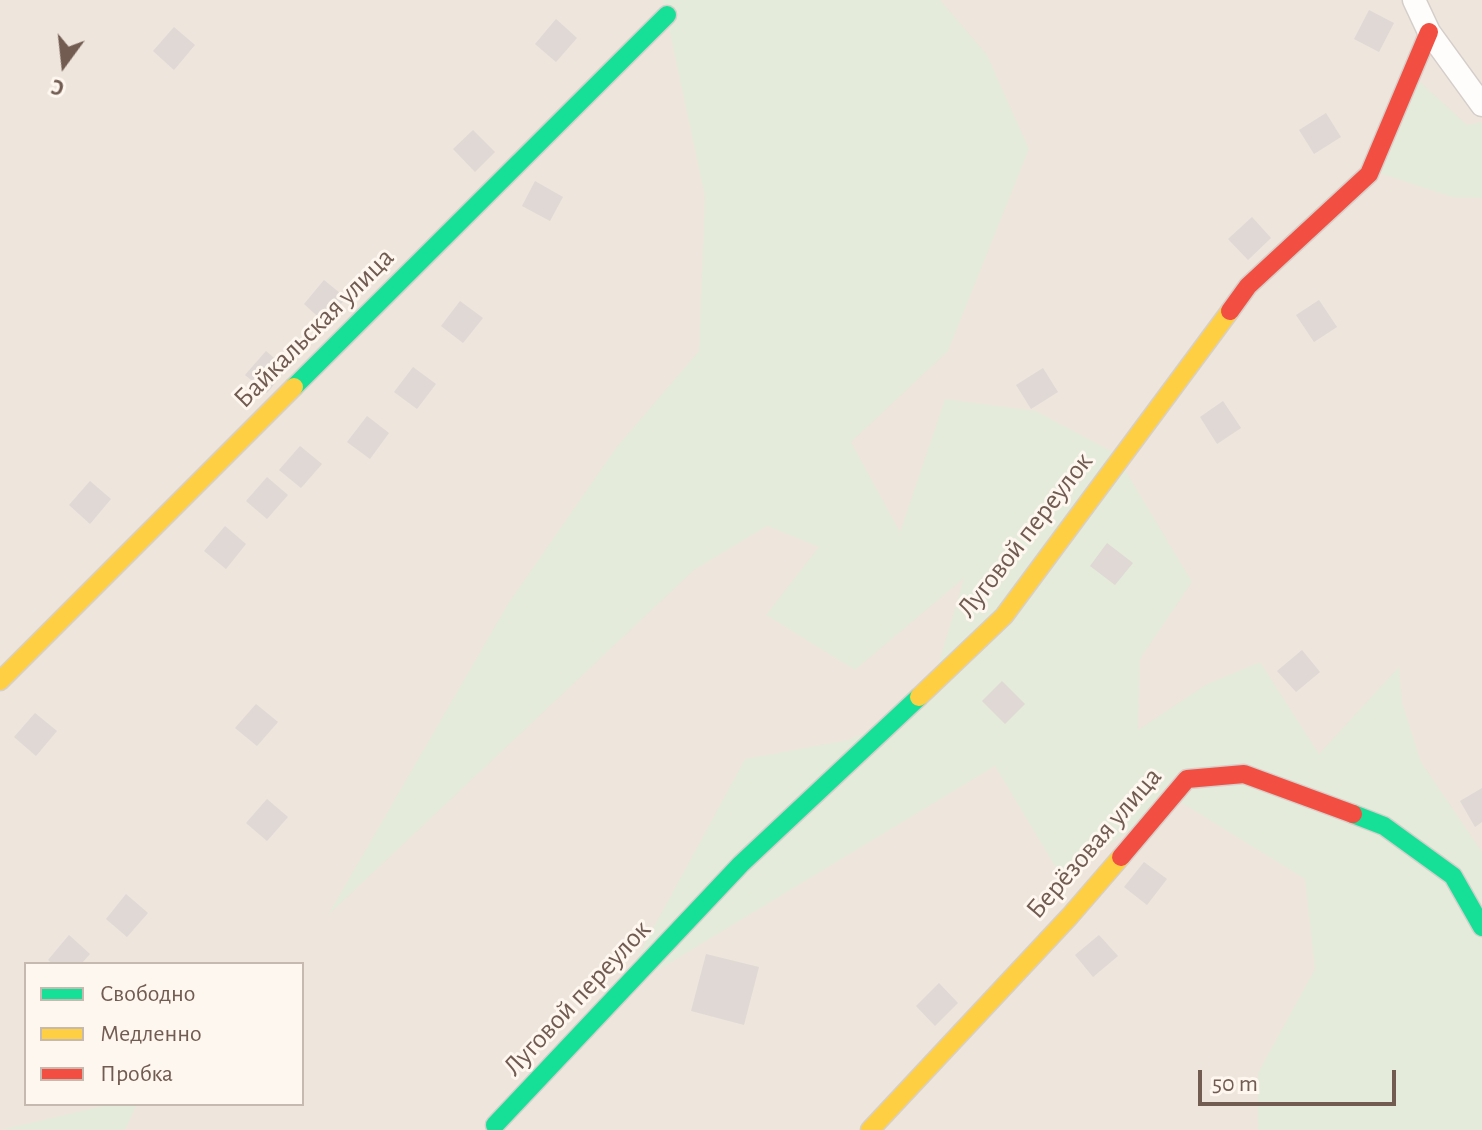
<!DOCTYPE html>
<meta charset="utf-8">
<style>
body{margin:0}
#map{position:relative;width:1482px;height:1130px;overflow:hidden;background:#f6f2ee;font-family:"Alegreya Sans",sans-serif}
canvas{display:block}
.legend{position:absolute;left:24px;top:962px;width:280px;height:144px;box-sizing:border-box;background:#fdf7f0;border:2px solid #c5b9b0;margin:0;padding:10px 14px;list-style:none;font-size:24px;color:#725b50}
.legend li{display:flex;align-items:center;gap:16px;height:40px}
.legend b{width:40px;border:2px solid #c5b9b0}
.north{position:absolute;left:24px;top:24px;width:80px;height:80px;-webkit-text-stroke:6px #fdf7f0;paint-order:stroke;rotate:195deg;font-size:22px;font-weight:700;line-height:32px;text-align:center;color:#725b50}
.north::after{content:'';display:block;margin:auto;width:28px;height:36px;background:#725b50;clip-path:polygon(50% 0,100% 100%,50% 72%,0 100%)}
.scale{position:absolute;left:1198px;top:1070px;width:198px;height:36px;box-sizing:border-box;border:4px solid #725b50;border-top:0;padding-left:10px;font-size:24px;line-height:28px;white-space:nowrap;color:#725b50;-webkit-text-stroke:6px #fdf7f0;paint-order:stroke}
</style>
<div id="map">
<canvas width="1482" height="1130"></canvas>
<ul class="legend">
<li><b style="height:10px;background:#16e098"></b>Свободно</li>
<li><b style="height:10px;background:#ffcf43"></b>Медленно</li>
<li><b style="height:10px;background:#f24e42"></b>Пробка</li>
</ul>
<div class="north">С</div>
<div class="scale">50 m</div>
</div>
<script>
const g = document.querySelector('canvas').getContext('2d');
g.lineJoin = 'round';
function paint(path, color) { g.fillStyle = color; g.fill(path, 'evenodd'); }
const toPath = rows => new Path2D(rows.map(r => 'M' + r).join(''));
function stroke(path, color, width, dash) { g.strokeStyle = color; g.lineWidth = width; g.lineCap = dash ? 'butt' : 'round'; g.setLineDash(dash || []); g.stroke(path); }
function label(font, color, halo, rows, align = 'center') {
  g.font = font + ' "Alegreya Sans",sans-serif'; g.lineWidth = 6; g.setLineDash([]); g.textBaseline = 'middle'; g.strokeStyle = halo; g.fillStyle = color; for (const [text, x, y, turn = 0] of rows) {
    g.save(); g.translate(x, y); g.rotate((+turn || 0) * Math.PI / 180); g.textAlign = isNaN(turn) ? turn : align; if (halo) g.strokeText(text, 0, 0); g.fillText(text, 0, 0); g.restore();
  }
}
paint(toPath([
 [0,0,1482,0,1482,1130,0,1130],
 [26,964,302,964,302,1104,26,1104]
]), '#eee5dc');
paint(toPath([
 [663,0,940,0,987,55,1029,149,948,351,851,442,900,532,945,399,1036,411,1115,453,1192,582,1140,659,1138,730,1207,684,1260,662,1319,754,1399,667,1402,702,1421,762,1482,852,1482,1130,1258,1130,1258,1073,1315,969,1305,879,1177,800,1061,876,995,766,617,995,745,759,848,740,926,706,964,578,855,670,766,615,819,547,767,526,694,570,328,915,508,604,616,448,699,351,705,197],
 [1420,82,1467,125,1482,122,1482,198,1452,197,1361,167],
 [112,1104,137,1104,125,1130,0,1130]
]), '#e5ebda');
paint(toPath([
 [1369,10,1394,23,1379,52,1354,39],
 [556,19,577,38,556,62,535,44],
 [174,27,195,45,174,70,153,51],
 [1326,113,1341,137,1314,154,1299,130],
 [473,130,495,152,475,172,453,149],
 [535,181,563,197,550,221,522,206],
 [1252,217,1271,238,1248,260,1228,239],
 [324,280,346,298,325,323,304,304],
 [1319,300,1337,327,1314,342,1296,315],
 [460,301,483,318,463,343,441,326],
 [266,351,287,369,267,393,245,375],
 [413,367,436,384,417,409,394,392],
 [1043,368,1058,392,1031,409,1016,385],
 [1223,401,1241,428,1217,444,1200,417],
 [367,416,389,433,370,459,347,442],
 [300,446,322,464,301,488,279,470],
 [267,477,288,495,267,519,246,501],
 [90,481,111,499,90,524,69,505],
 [225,526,246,544,226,569,204,551],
 [1107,543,1133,563,1115,585,1090,566],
 [1302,650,1320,672,1296,692,1277,671],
 [1002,681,1025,704,1005,724,982,701],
 [256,704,278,722,257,746,235,728],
 [35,713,57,731,36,756,14,737],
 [1482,788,1482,822,1475,827,1460,801],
 [267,799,288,817,267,841,246,823],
 [1144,862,1167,879,1147,905,1124,887],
 [126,894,148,913,127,937,106,919],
 [69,935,90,954,81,964,53,964,48,960],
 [1099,935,1118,956,1093,977,1075,955],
 [706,954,759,967,744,1025,691,1011],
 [939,983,958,1003,935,1026,916,1006]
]), '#dfd8d4');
const street = toPath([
 [1414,0,1429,32,1482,105]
]);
const fast = toPath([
 [294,387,667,15],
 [1353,814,1384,826,1453,876,1482,927],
 [495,1125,741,864,919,697]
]);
const slow = toPath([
 [0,681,294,387],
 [919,697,1004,616,1230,311],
 [870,1130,1070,916,1121,857]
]);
const jam = toPath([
 [1230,311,1248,286,1369,174,1429,32],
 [1121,857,1187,779,1244,774,1353,814]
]);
stroke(street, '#d4cec9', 25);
stroke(fast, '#d6cfca', 21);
stroke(slow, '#d6cfca', 21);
stroke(jam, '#d6cfca', 21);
stroke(street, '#fefdfc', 22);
stroke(fast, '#16e098', 18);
stroke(slow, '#ffcf43', 18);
stroke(jam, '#f24e42', 18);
label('28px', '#725b50', '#fdf7f0', [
 ["Байкальская улица",314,328,-45],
 ["Луговой переулок",1025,535,-52],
 ["Берёзовая улица",1094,843,-49],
 ["Луговой переулок",577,998,-47]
]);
</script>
